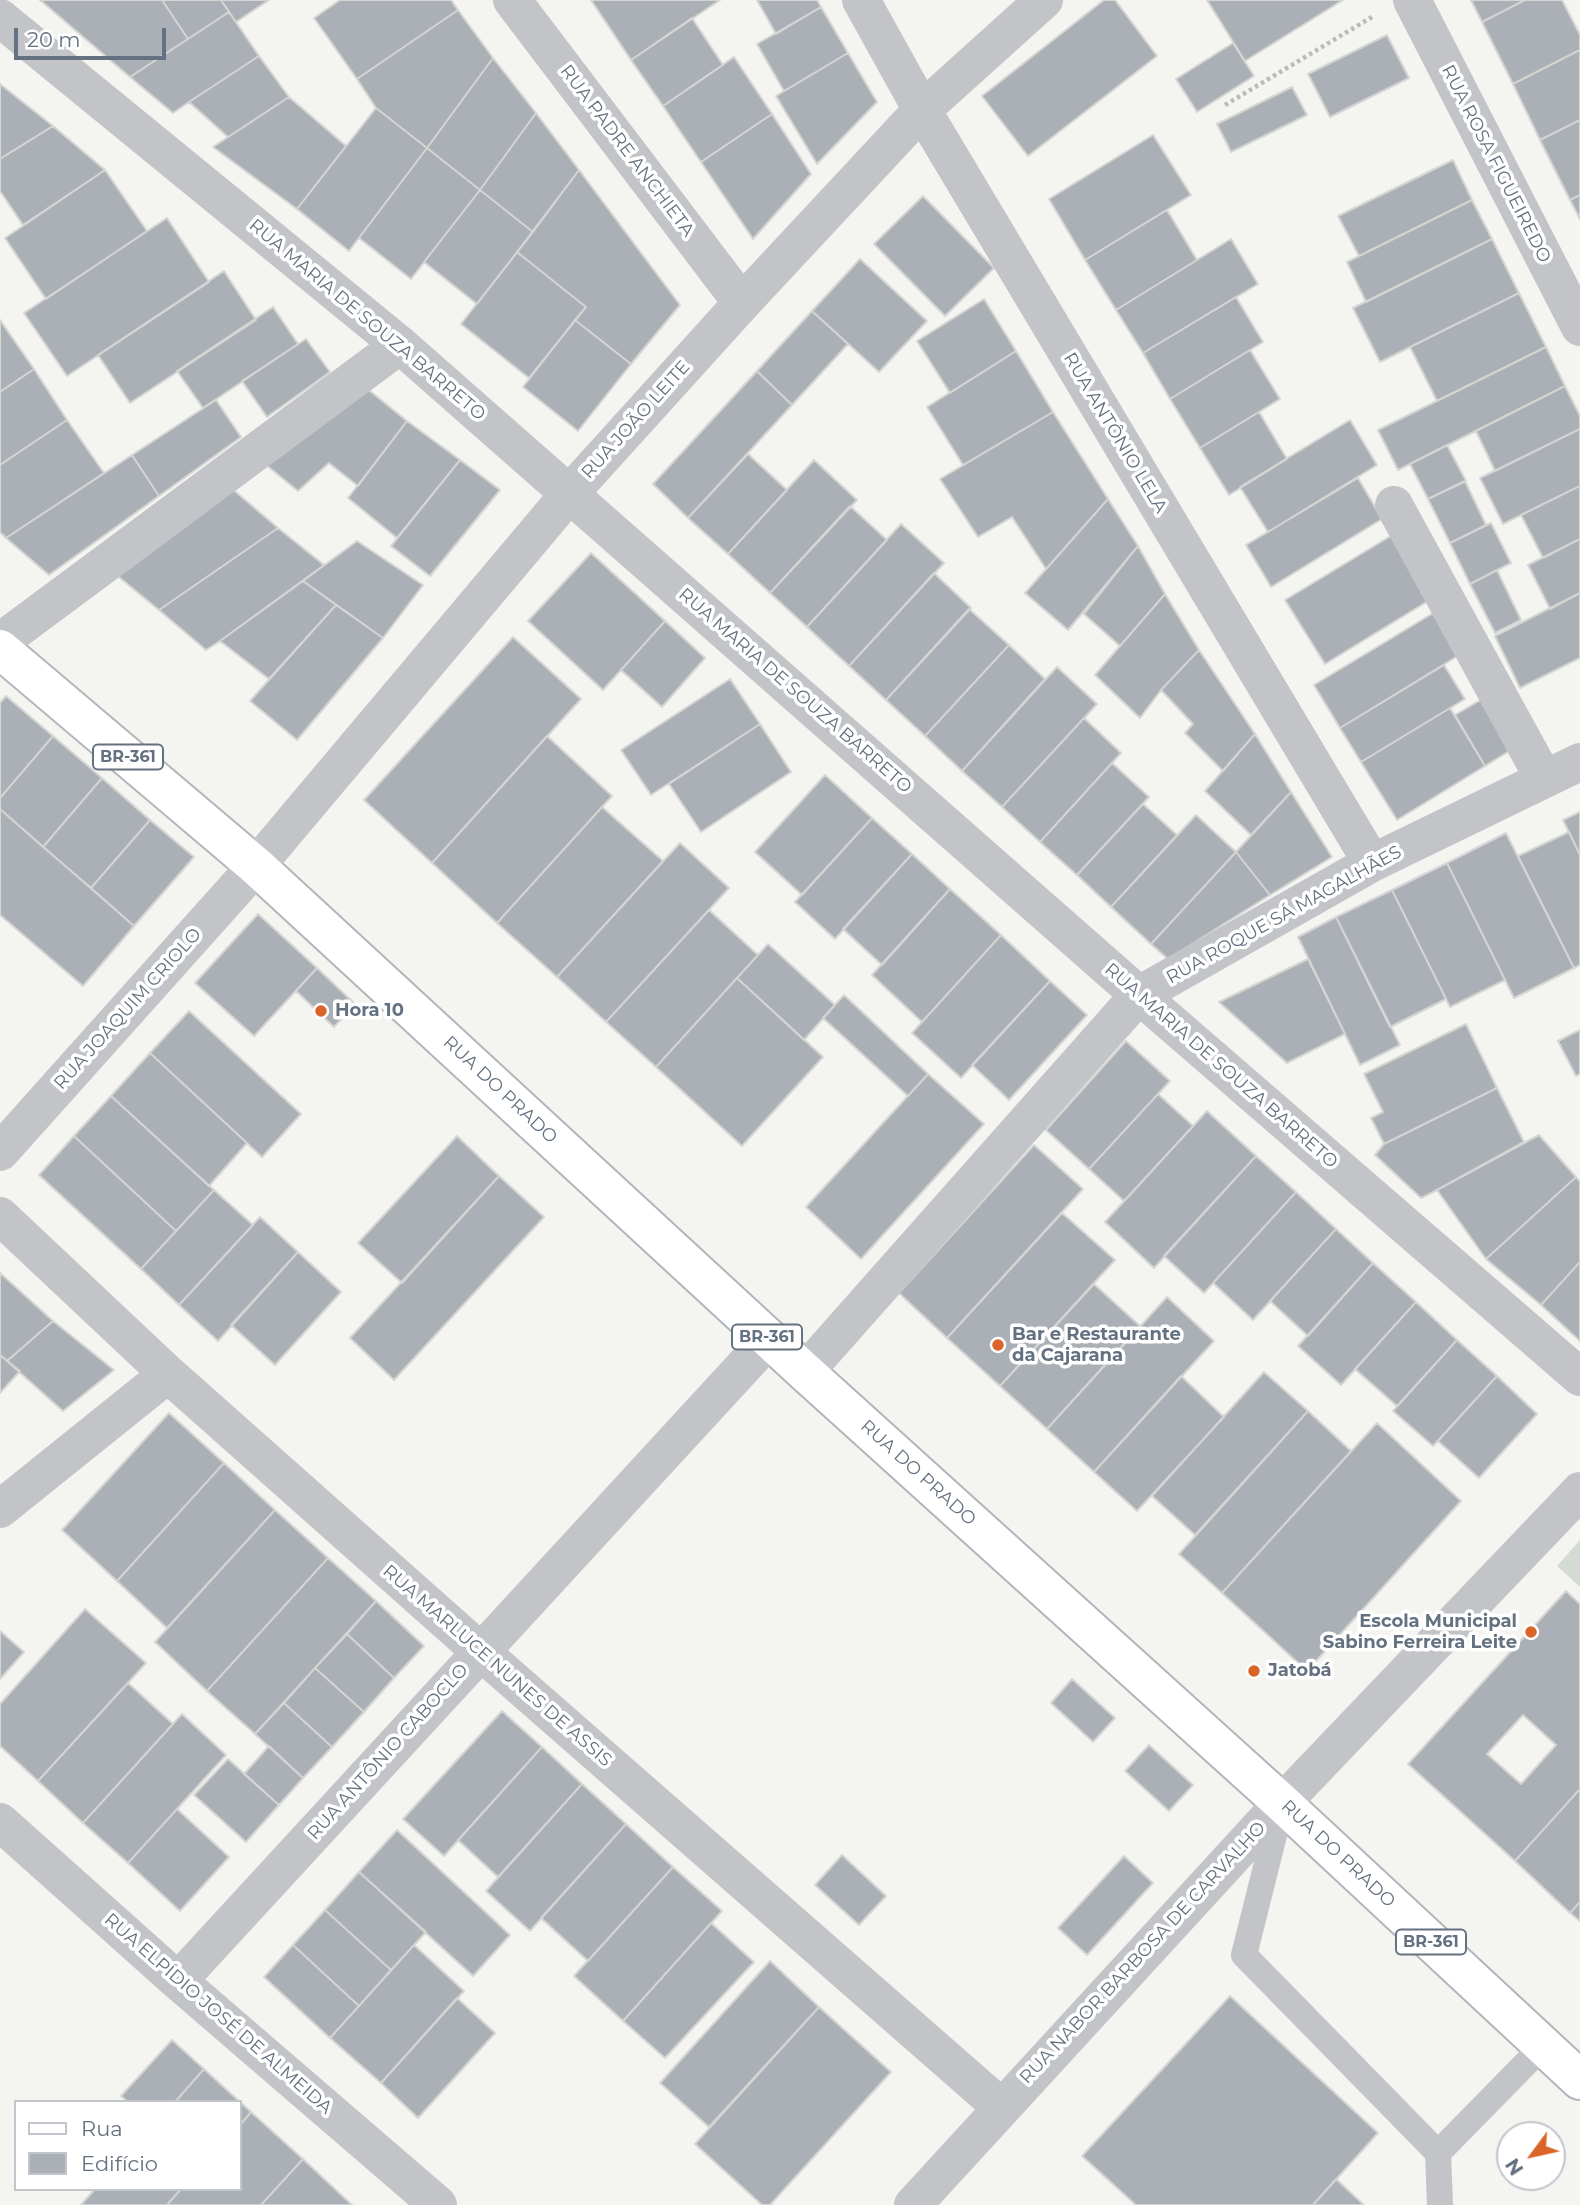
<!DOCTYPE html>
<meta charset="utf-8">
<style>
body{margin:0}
#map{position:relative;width:1580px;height:2205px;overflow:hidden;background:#f4f4f0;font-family:Montserrat,sans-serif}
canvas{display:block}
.legend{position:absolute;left:14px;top:2100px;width:228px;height:91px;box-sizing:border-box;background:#fff;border:2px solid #c1c6cc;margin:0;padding:9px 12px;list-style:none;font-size:21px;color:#647180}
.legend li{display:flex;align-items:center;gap:14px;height:35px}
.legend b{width:35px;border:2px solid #c1c6cc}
.north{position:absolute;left:1496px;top:2121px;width:70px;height:70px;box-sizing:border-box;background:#fff;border:2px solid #c1c6cc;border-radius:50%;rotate:237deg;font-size:19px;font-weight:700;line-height:28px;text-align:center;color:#647180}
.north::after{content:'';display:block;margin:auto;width:24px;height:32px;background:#db6529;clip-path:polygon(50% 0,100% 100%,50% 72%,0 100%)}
.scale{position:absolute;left:14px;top:28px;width:152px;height:32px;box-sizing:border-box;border:4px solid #647180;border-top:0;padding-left:9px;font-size:21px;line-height:24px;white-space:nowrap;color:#647180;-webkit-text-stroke:5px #fff;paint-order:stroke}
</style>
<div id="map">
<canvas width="1580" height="2205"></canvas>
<ul class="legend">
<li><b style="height:9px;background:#fff"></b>Rua</li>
<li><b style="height:19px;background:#aab0b6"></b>Edifício</li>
</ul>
<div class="north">N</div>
<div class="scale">20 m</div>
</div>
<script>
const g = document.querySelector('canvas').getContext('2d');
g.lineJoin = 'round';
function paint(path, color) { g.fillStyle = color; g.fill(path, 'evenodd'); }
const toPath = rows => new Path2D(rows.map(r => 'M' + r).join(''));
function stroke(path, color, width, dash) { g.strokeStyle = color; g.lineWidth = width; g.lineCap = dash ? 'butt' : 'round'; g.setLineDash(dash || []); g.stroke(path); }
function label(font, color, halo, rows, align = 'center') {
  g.font = font + ' Montserrat,sans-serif'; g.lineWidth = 7; g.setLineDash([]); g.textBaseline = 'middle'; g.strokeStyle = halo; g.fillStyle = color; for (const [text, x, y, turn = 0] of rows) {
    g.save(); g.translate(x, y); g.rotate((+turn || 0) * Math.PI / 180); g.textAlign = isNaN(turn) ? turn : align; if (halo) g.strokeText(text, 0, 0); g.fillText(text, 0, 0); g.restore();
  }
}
paint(toPath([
 [1580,1540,1580,1587,1557,1566]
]), '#d4dbd2');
const building = toPath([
 [40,0,162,0,188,39,130,77,40,0],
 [162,0,221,0,229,12,188,39,162,0],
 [221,0,269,0,236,22,221,0],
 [340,0,451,0,458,10,357,79,314,18,340,0],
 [591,0,720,0,631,60,591,0],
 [757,0,817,0,821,7,776,34,757,0],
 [1104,0,1115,0,1157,56,1028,156,982,96,1104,0],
 [1207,0,1343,0,1245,61,1207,0],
 [1471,0,1525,0,1482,22,1471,0],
 [1525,0,1562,0,1580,35,1580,50,1513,84,1482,22,1525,0],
 [821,7,848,53,784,91,757,44,821,7],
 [458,10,493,58,427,148,376,108,357,79,458,10],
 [229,12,259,56,189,102,173,113,130,77,229,12],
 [692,18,723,65,663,106,631,60,692,18],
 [1387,35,1409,78,1330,117,1308,74,1387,35],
 [1233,43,1254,76,1197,112,1176,79,1233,43],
 [1580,50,1580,120,1540,140,1513,84,1580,50],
 [848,53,877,102,817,164,776,96,848,53],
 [259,56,289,97,228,137,189,102,259,56],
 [734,57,772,114,701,162,663,106,734,57],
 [493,58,536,113,480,190,427,148,493,58],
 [0,84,53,126,0,159,0,84],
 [1292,87,1307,115,1231,152,1217,124,1292,87],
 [289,97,346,146,297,209,213,147,289,97],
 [376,108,427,148,349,251,297,209,376,108],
 [536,113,579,170,533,232,480,190,536,113],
 [772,114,811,174,753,239,701,162,772,114],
 [1580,120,1580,195,1570,200,1540,140,1580,120],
 [53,126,105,170,23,225,0,191,0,159,53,126],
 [1153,135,1191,195,1085,260,1049,199,1153,135],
 [427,148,480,190,411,279,359,238,427,148],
 [1453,160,1472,200,1359,256,1338,216,1453,160],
 [105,170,147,231,46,299,5,238,105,170],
 [579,170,680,305,631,364,575,320,586,307,517,252,579,170],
 [480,190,533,232,477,304,424,262,480,190],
 [1580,195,1580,219,1570,200,1580,195],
 [923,196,994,268,945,316,874,244,923,196],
 [1472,200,1492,239,1366,302,1347,262,1472,200],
 [1167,210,1197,260,1116,310,1085,260,1167,210],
 [167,218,209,282,67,376,24,313,167,218],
 [1231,239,1258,284,1143,353,1116,310,1231,239],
 [1492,239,1519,293,1380,362,1353,308,1492,239],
 [517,252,586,307,529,378,461,324,517,252],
 [860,259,927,321,879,372,812,311,860,259],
 [224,271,256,320,130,403,98,355,224,271],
 [1519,293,1546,347,1437,401,1410,347,1519,293],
 [1236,297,1263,342,1170,399,1143,353,1236,297],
 [984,299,1016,351,950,393,917,341,984,299],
 [273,307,298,344,203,408,177,371,273,307],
 [812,311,848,344,792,405,757,371,812,311],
 [0,320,34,369,0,392,0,320],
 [575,320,631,364,578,431,523,387,575,320],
 [306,339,330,372,267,417,242,381,306,339],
 [1546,347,1565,386,1398,470,1378,430,1546,347],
 [1250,350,1280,399,1200,448,1170,399,1250,350],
 [1016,351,1053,412,963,465,927,407,1016,351],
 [34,369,67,420,0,465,0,392,34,369],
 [757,371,792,405,688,518,653,484,757,371],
 [1565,386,1580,416,1580,429,1495,471,1476,431,1565,386],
 [365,387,407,421,358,486,329,463,298,491,265,464,365,387],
 [216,400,241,437,159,496,132,455,216,400],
 [1053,412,1108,499,1046,569,1012,517,978,537,940,479,1053,412],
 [1259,412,1287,459,1229,495,1200,448,1259,412],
 [67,420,104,473,6,538,0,532,0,465,67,420],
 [1350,420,1377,465,1268,532,1240,487,1350,420],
 [407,421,460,460,397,538,348,498,407,421],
 [1580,429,1580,486,1503,524,1480,478,1580,429],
 [1447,445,1466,481,1428,499,1410,464,1447,445],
 [748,454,787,490,728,554,688,518,748,454],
 [132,455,159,496,49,575,6,538,132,455],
 [460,460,500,490,430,576,391,546,460,460],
 [814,460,857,500,770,593,728,554,814,460],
 [1358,478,1382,519,1271,587,1246,545,1358,478],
 [1465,481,1486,525,1450,543,1428,499,1465,481],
 [1580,486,1580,539,1543,558,1521,515,1580,486],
 [230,487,278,528,159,610,114,573,230,487],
 [1108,499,1138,546,1068,630,1025,593,1108,499],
 [850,506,887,540,807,627,770,593,850,506],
 [1491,523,1511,563,1470,584,1450,543,1491,523],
 [901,524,944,563,849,666,807,627,901,524],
 [278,528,324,565,220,641,206,650,159,610,278,528],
 [1394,534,1433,598,1325,664,1285,600,1394,534],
 [1580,539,1580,593,1550,609,1528,565,1580,539],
 [357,541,423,585,383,638,303,581,357,541],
 [1138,546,1165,594,1120,646,1084,614,1138,546],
 [591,553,665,621,603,690,528,621,591,553],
 [1497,570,1521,620,1495,633,1470,584,1497,570],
 [934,573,971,608,886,700,849,666,934,573],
 [303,581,336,605,269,679,220,641,303,581],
 [1580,593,1580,658,1520,688,1495,636,1580,593],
 [1165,594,1199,650,1161,690,1140,718,1095,675,1165,594],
 [336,605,383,638,297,740,250,701,336,605],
 [969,609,1009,645,925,736,886,700,969,609],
 [1435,612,1461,654,1340,728,1314,685,1435,612],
 [665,621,705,658,662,707,621,670,665,621],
 [513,637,581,699,432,863,364,800,513,637],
 [1009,645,1045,679,962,771,925,736,1009,645],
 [1199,650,1255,734,1223,771,1185,733,1193,724,1161,690,1199,650],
 [1444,665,1465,699,1361,762,1340,728,1444,665],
 [1057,667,1097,704,1002,807,962,771,1057,667],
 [730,679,760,724,651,795,621,750,730,679],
 [1489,695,1519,745,1485,766,1455,715,1489,695],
 [6,696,53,736,0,798,0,703,6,696],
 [1450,708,1485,766,1397,820,1361,762,1450,708],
 [1084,718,1121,753,1040,842,1002,807,1084,718],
 [760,724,791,772,701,832,669,784,760,724],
 [1255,734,1291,792,1251,835,1205,791,1255,734],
 [53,736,102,778,43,847,0,809,0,798,53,736],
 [547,736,612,796,497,923,432,863,547,736],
 [1112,763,1149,797,1077,875,1040,842,1112,763],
 [825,775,872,818,802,895,755,852,825,775],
 [102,778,150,820,91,888,43,847,102,778],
 [1291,792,1332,857,1270,895,1236,852,1291,792],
 [1143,804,1177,835,1111,907,1077,875,1143,804],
 [602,807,663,861,557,977,497,923,602,807],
 [0,809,134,926,83,986,0,915,0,809],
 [1580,812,1580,855,1563,820,1580,812],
 [1196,815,1236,852,1151,944,1111,907,1196,815],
 [872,818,912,854,835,939,795,902,872,818],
 [150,820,194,857,134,926,91,888,150,820],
 [1569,832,1580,855,1580,965,1574,968,1518,856,1569,832],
 [1506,833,1574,968,1514,998,1447,863,1506,833],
 [680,843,729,888,606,1022,557,977,680,843],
 [1236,852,1270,895,1168,959,1151,944,1236,852],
 [912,854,950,889,882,965,843,929,912,854],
 [1447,863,1505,980,1450,1007,1392,890,1447,863],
 [950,889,1001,935,922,1022,872,975,950,889],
 [1392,890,1446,999,1390,1027,1336,917,1392,890],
 [709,910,758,955,656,1067,606,1022,709,910],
 [258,914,317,968,254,1036,195,983,258,914],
 [1336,917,1400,1045,1360,1065,1298,937,1336,917],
 [1001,935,1050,981,961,1078,912,1033,1001,935],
 [768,944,835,1005,804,1040,737,978,768,944],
 [1308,959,1345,1034,1287,1063,1219,1002,1308,959],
 [317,968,355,1004,334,1027,296,991,317,968],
 [737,978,823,1057,742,1146,656,1067,737,978],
 [1050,981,1087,1015,1009,1100,972,1065,1050,981],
 [844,995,928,1074,908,1096,823,1018,844,995],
 [189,1011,301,1114,262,1157,150,1053,189,1011],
 [1466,1024,1497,1088,1384,1144,1371,1118,1383,1112,1364,1074,1466,1024],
 [1580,1030,1580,1074,1576,1076,1558,1041,1580,1030],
 [1126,1041,1170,1081,1089,1169,1046,1130,1126,1041],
 [150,1053,247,1143,209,1186,111,1096,150,1053],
 [928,1074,984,1124,861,1259,806,1207,928,1074],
 [1497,1088,1524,1142,1437,1190,1421,1198,1375,1155,1384,1144,1497,1088],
 [1158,1094,1193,1126,1124,1201,1089,1169,1158,1094],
 [111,1096,214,1190,176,1231,74,1136,111,1096],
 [1207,1111,1256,1156,1154,1268,1105,1222,1207,1111],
 [1539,1135,1576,1177,1486,1259,1437,1190,1539,1135],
 [74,1136,176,1231,141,1269,39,1175,74,1136],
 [457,1136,499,1176,402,1283,358,1243,457,1136],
 [1034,1145,1083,1189,947,1338,899,1293,1034,1145],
 [1256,1156,1296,1192,1204,1293,1164,1256,1256,1156],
 [499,1176,544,1217,394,1380,350,1338,499,1176],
 [1576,1177,1580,1182,1580,1262,1541,1305,1486,1259,1576,1177],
 [214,1190,253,1225,179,1305,141,1269,214,1190],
 [1296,1192,1336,1229,1253,1320,1213,1283,1296,1192],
 [1062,1213,1115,1260,1000,1386,947,1338,1062,1213],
 [260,1217,298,1252,218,1341,179,1305,260,1217],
 [1336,1229,1373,1263,1308,1336,1270,1301,1336,1229],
 [298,1252,341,1292,275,1365,231,1325,298,1252],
 [1580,1262,1580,1341,1541,1305,1580,1262],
 [1373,1263,1416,1302,1341,1385,1298,1346,1373,1263],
 [0,1273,53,1321,7,1361,0,1355,0,1273],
 [1094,1284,1140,1326,1047,1429,1000,1386,1094,1284],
 [1167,1297,1214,1341,1094,1472,1047,1429,1167,1297],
 [1416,1302,1457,1340,1397,1406,1355,1369,1416,1302],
 [53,1321,114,1370,63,1411,7,1361,53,1321],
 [1457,1340,1497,1376,1433,1446,1393,1411,1457,1340],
 [0,1355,20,1371,0,1393,0,1355],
 [1264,1372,1308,1411,1195,1535,1152,1496,1264,1372],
 [1181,1376,1224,1417,1137,1511,1094,1472,1181,1376],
 [1497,1376,1537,1414,1479,1478,1438,1441,1497,1376],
 [1308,1411,1351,1451,1222,1593,1179,1554,1308,1411],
 [169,1413,224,1463,117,1581,62,1530,169,1413],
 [1377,1423,1461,1501,1307,1671,1222,1593,1377,1423],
 [224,1463,275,1510,167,1628,117,1581,224,1463],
 [275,1510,328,1558,207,1691,155,1642,275,1510],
 [328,1558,376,1601,255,1734,207,1691,328,1558],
 [1566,1591,1580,1604,1580,1789,1515,1861,1408,1764,1566,1591],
 [1523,1715,1556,1745,1521,1784,1487,1754,1523,1715],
 [376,1601,424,1646,394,1678,347,1634,376,1601],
 [85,1609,146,1663,38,1781,0,1746,0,1704,85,1609],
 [0,1631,24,1652,0,1679,0,1631],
 [347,1634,394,1678,364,1712,315,1668,347,1634],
 [315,1668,364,1712,332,1747,284,1703,315,1668],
 [1072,1679,1115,1718,1093,1742,1051,1703,1072,1679],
 [128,1683,173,1724,83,1823,38,1781,128,1683],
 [284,1703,332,1747,303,1778,255,1734,284,1703],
 [502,1711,542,1747,444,1856,403,1819,502,1711],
 [182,1714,226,1755,128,1863,83,1823,182,1714],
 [1149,1745,1193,1785,1169,1811,1125,1771,1149,1745],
 [269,1746,303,1778,279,1805,244,1774,269,1746],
 [542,1747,582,1784,498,1877,458,1840,542,1747],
 [228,1759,279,1805,246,1842,194,1795,228,1759],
 [582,1784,626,1824,530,1931,486,1891,582,1784],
 [1580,1789,1580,1902,1570,1913,1515,1861,1580,1789],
 [177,1809,229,1857,180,1911,128,1863,177,1809],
 [626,1824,673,1867,588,1961,541,1918,626,1824],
 [397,1830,510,1935,473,1976,359,1872,397,1830],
 [842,1855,886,1896,859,1925,815,1885,842,1855],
 [1124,1856,1153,1883,1087,1955,1058,1928,1124,1856],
 [673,1867,722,1911,623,2021,574,1976,673,1867],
 [359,1872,426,1932,391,1970,325,1910,359,1872],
 [1580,1902,1580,1921,1570,1913,1580,1902],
 [325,1910,391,1970,359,2006,293,1945,325,1910],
 [711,1923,754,1962,665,2058,623,2021,711,1923],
 [293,1945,359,2006,330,2038,264,1977,293,1945],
 [414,1945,464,1991,381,2083,330,2038,414,1945],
 [770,1961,819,2007,709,2127,660,2083,770,1961],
 [1230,1996,1378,2133,1313,2205,1136,2205,1082,2156,1230,1996],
 [457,1998,495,2033,418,2118,381,2083,457,1998],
 [819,2007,891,2072,770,2205,762,2205,695,2144,819,2007],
 [172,2040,204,2069,175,2102,128,2102,121,2096,172,2040],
 [204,2069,251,2112,240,2125,240,2102,175,2102,204,2069],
 [251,2112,303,2159,261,2205,167,2205,181,2189,240,2189,240,2125,251,2112],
 [303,2159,352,2205,261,2205,303,2159],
 [1336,2179,1364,2205,1313,2205,1336,2179],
 [95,2189,181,2189,167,2205,81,2205,95,2189]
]);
paint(building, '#aab0b6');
stroke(building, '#d5d5d3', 2);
const primary = toPath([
 [0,649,256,866,805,1372,1282,1803,1580,2080]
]);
stroke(primary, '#b2b6ba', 42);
stroke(toPath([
 [1225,105,1372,17]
]), '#b9bbbd', 4.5, [3.5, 3.5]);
stroke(toPath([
 [1281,1807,1244,1955,1438,2153,1440,2205],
 [1438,2153,1543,2046]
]), '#c2c4c8', 26);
stroke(toPath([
 [1394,505,1544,779],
 [0,642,400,345]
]), '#c2c4c8', 38);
stroke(toPath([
 [512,0,742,303],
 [861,0,922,110,1372,863],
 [1412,0,1580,327],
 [0,18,400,345,1139,995,1580,1377],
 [0,1152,256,866,570,493,742,303,922,110,1044,0],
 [0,1216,168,1374,480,1651,1001,2107],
 [805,1372,1139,995,1372,863,1580,762],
 [0,1509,168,1374],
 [0,1822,178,1981,438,2205],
 [178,1981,769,1339],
 [913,2205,1282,1803,1580,1491]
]), '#c2c4c8', 38);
stroke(primary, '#fff', 38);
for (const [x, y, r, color] of [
 [321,1011,7,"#db6529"],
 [998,1345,7,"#db6529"],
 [1531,1632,7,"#db6529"],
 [1254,1671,7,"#db6529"]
]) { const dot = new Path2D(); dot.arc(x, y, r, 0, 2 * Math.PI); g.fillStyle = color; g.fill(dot); stroke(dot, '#fff', 2.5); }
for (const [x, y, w] of [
 [128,757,70],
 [767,1337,70],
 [1431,1942,70]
]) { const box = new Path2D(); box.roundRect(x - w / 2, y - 12.5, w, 25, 5); g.fillStyle = '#fff'; g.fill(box); stroke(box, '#647180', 2); }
label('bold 16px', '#647180', null, [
 ["BR-361",128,757],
 ["BR-361",767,1337],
 ["BR-361",1431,1942]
]);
label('18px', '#647180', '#fff', [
 ["RUA PADRE ANCHIETA",627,151,53],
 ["RUA ROSA FIGUEIREDO",1496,164,63],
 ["RUA MARIA DE SOUZA BARRETO",367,320,40],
 ["RUA JOÃO LEITE",636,420,-48],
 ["RUA ANTÔNIO LELA",1115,433,59],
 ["RUA MARIA DE SOUZA BARRETO",795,691,41],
 ["RUA ROQUE SÁ MAGALHÃES",1284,915,-29],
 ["RUA JOAQUIM CRIOLO",128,1009,-48],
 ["RUA MARIA DE SOUZA BARRETO",1221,1066,41],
 ["RUA DO PRADO",500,1090,43],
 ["RUA DO PRADO",918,1473,42],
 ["RUA MARLUCE NUNES DE ASSIS",497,1666,41],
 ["RUA ANTÔNIO CABOCLO",388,1752,-48],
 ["RUA DO PRADO",1338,1854,43],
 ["RUA NABOR BARBOSA DE CARVALHO",1143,1953,-47],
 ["RUA ELPÍDIO JOSÉ DE ALMEIDA",218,2014,41]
]);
label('bold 18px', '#647180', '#fff', [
 ["Hora 10",335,1011],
 ["Bar e Restaurante",1012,1335],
 ["da Cajarana",1012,1356],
 ["Escola Municipal",1517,1622,"right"],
 ["Sabino Ferreira Leite",1517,1643,"right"],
 ["Jatobá",1268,1671]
], 'left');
</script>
